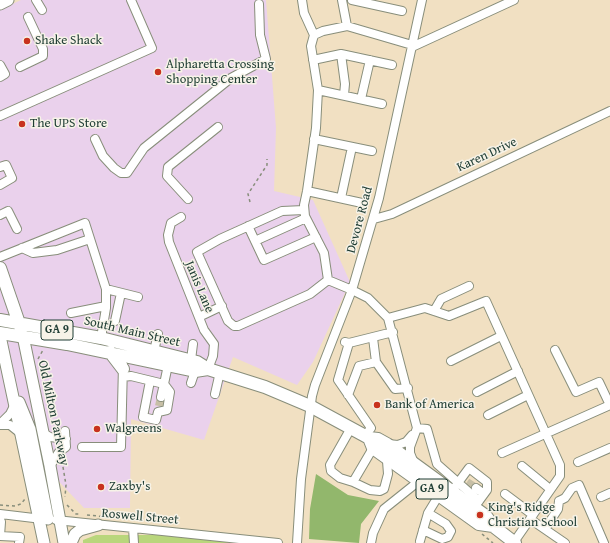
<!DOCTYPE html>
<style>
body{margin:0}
canvas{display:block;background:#f1e0c2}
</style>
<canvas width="610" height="543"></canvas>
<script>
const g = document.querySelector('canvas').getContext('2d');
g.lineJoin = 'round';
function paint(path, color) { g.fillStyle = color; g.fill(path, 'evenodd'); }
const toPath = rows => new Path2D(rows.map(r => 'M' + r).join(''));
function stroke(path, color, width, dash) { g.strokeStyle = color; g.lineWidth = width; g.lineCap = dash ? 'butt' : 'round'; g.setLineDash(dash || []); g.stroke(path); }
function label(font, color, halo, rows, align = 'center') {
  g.font = font + ' "Gentium Book Plus",serif'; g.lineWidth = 3; g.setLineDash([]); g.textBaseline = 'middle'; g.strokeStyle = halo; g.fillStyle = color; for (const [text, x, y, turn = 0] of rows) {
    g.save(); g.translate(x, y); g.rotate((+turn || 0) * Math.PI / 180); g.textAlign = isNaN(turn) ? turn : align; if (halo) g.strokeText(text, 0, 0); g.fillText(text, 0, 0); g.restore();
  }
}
paint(toPath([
 [0,0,8,6,21,0,266,0,276,128,274,191,313,200,350,282,313,362,297,385,233,357,204,440,131,419,130,508,84,508,9,429,0,429]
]), '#ead1ec');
paint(toPath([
 [96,535,165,535,235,543,83,543,83,540]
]), '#b9d67c');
paint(toPath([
 [316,474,348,495,379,501,361,524,359,543,309,539,310,509]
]), '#92b76c');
stroke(toPath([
 [159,406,161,397],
 [467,482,476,488]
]), '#c7bfa6', 8, [8, 4]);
const minor = toPath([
 [36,0,42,10],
 [302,0,304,13,314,35],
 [342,0,347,26],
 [352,0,402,11],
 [412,47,514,0],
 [341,54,345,84,344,95],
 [313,60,341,54,392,65],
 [0,65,5,74,0,77],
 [20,67,43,56,43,49,28,17],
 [318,90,382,104],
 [361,99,370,60],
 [0,116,152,48,131,0],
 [95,139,103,156,114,168,121,173,127,173,144,148,231,78,266,59,260,35,259,4],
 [314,139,372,151],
 [0,167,6,165,12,178,0,185],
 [307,191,362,203],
 [341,198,352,147],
 [188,199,167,176,168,167,218,127],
 [304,210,282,211,220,239,197,252,228,321,234,326,238,326,310,294,328,280],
 [0,215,8,211,17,229],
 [181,217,171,223,168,235,169,242,204,330,214,344,213,356,208,369],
 [374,219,392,214,610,111],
 [248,226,264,260,316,237],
 [255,241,306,218],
 [22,248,33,253,57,250,90,239],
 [0,257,85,223,106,289,138,297],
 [434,311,441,299,469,286],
 [71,313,106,306],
 [199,317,222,306],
 [388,318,425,308,449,316,486,301,560,465,560,476,514,542],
 [115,321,121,293],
 [101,338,106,308,106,289],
 [373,338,376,362],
 [345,342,349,343,393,332],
 [349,343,338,380,371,428,365,436],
 [154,351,158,334],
 [191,360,193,344],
 [451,361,501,336],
 [123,377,131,376,164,384,168,365],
 [150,381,143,417,156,420,158,412,167,410,170,392,164,384],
 [191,383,195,371],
 [477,392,518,371],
 [215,394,220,372],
 [348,395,359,366,376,362,395,389,408,388],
 [161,397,164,384],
 [488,415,528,395],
 [0,424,10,414,15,404],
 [0,425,10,425,20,433],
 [351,428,330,465,331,471,340,478,353,482],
 [417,428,427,429,437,464,479,501],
 [43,433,50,437,66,439],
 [388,444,398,445,406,442,412,435],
 [82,447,121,447,123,365],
 [373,448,353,482,370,490,380,491,384,489,388,474,387,461,389,458],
 [502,453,610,405,599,382,576,392,555,350],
 [578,462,610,448],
 [414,463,410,453,410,447,417,428,388,318,368,298,352,290,379,198,422,0],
 [50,466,59,452,66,447,65,431],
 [522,466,550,489],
 [455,487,469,468,487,482,487,490,476,505],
 [476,488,484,494],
 [505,494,533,515],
 [601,497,610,493],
 [559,501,565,498,572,488,579,485,604,543],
 [0,514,42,519],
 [530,519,565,543],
 [56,520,278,543],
 [1,522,0,536,20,537,19,543],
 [133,528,134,543],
 [545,529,558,509,559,501],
 [423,530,442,539,448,537,451,531,446,524,428,513],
 [420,541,428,513,439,495],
 [297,543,301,479,312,396,315,385,352,290,328,280,324,253,305,216,304,205,307,191,316,128,318,90,311,46,314,35,323,31,347,26,412,45],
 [371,543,373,533,384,509,414,485,418,479]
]);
const major = toPath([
 [0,4,8,0],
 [0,336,44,543],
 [23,336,50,466,64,543],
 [19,402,30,429,48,519],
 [71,543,75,534,80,530,98,525]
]);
const highway = toPath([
 [0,268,21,329],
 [0,320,101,338,197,362,208,369,265,387,310,406,369,438,378,439,387,444,486,516,493,526,515,543],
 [0,333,67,344,195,371,208,369],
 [110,352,123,369],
 [369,438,373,448,479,524,493,526]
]);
stroke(minor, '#888e7b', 10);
stroke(major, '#888e7b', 13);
stroke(highway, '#888e7b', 14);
stroke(toPath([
 [250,202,248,194,267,165,267,159],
 [38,359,43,350],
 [62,461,66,485,65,497],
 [0,505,14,506,21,504,25,499],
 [67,505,76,514,79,514],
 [87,515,129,519],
 [482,534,493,543]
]), '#888e7b', 1.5, [3, 3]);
stroke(minor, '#fff', 8);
stroke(major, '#fff', 11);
stroke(highway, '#fff', 12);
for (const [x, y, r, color] of [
 [27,41,4,"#c8321e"],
 [158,72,4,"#c8321e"],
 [22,124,4,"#c8321e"],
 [377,405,4,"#c8321e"],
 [97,429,4,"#c8321e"],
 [101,487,4,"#c8321e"],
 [480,515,4,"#c8321e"]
]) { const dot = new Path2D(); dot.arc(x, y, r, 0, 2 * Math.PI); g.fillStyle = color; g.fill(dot); stroke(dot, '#f7f3e8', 1.5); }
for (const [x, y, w] of [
 [57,330,32],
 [432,489,32]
]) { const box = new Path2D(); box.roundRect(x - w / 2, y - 10, w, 20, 3); g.fillStyle = '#f7f3e8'; g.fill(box); stroke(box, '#1f3d34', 1); }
label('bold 12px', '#1f3d34', null, [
 ["GA 9",57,330],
 ["GA 9",432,489]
]);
label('13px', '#1f3d34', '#f7f3e8', [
 ["Shake Shack",35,41],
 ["Alpharetta Crossing",166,65],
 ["Shopping Center",166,80],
 ["The UPS Store",30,124],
 ["Bank of America",385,405],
 ["Walgreens",105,429],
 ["Zaxby's",109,487],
 ["King's Ridge",488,508],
 ["Christian School",488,523]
], 'left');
label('13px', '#1f3d34', '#f7f3e8', [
 ["Karen Drive",487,155,-25],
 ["Devore Road",360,220,-75],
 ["Janis Lane",199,287,67],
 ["South Main Street",132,332,13],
 ["Old Milton Parkway",53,413,78],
 ["Roswell Street",140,517,5]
]);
</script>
